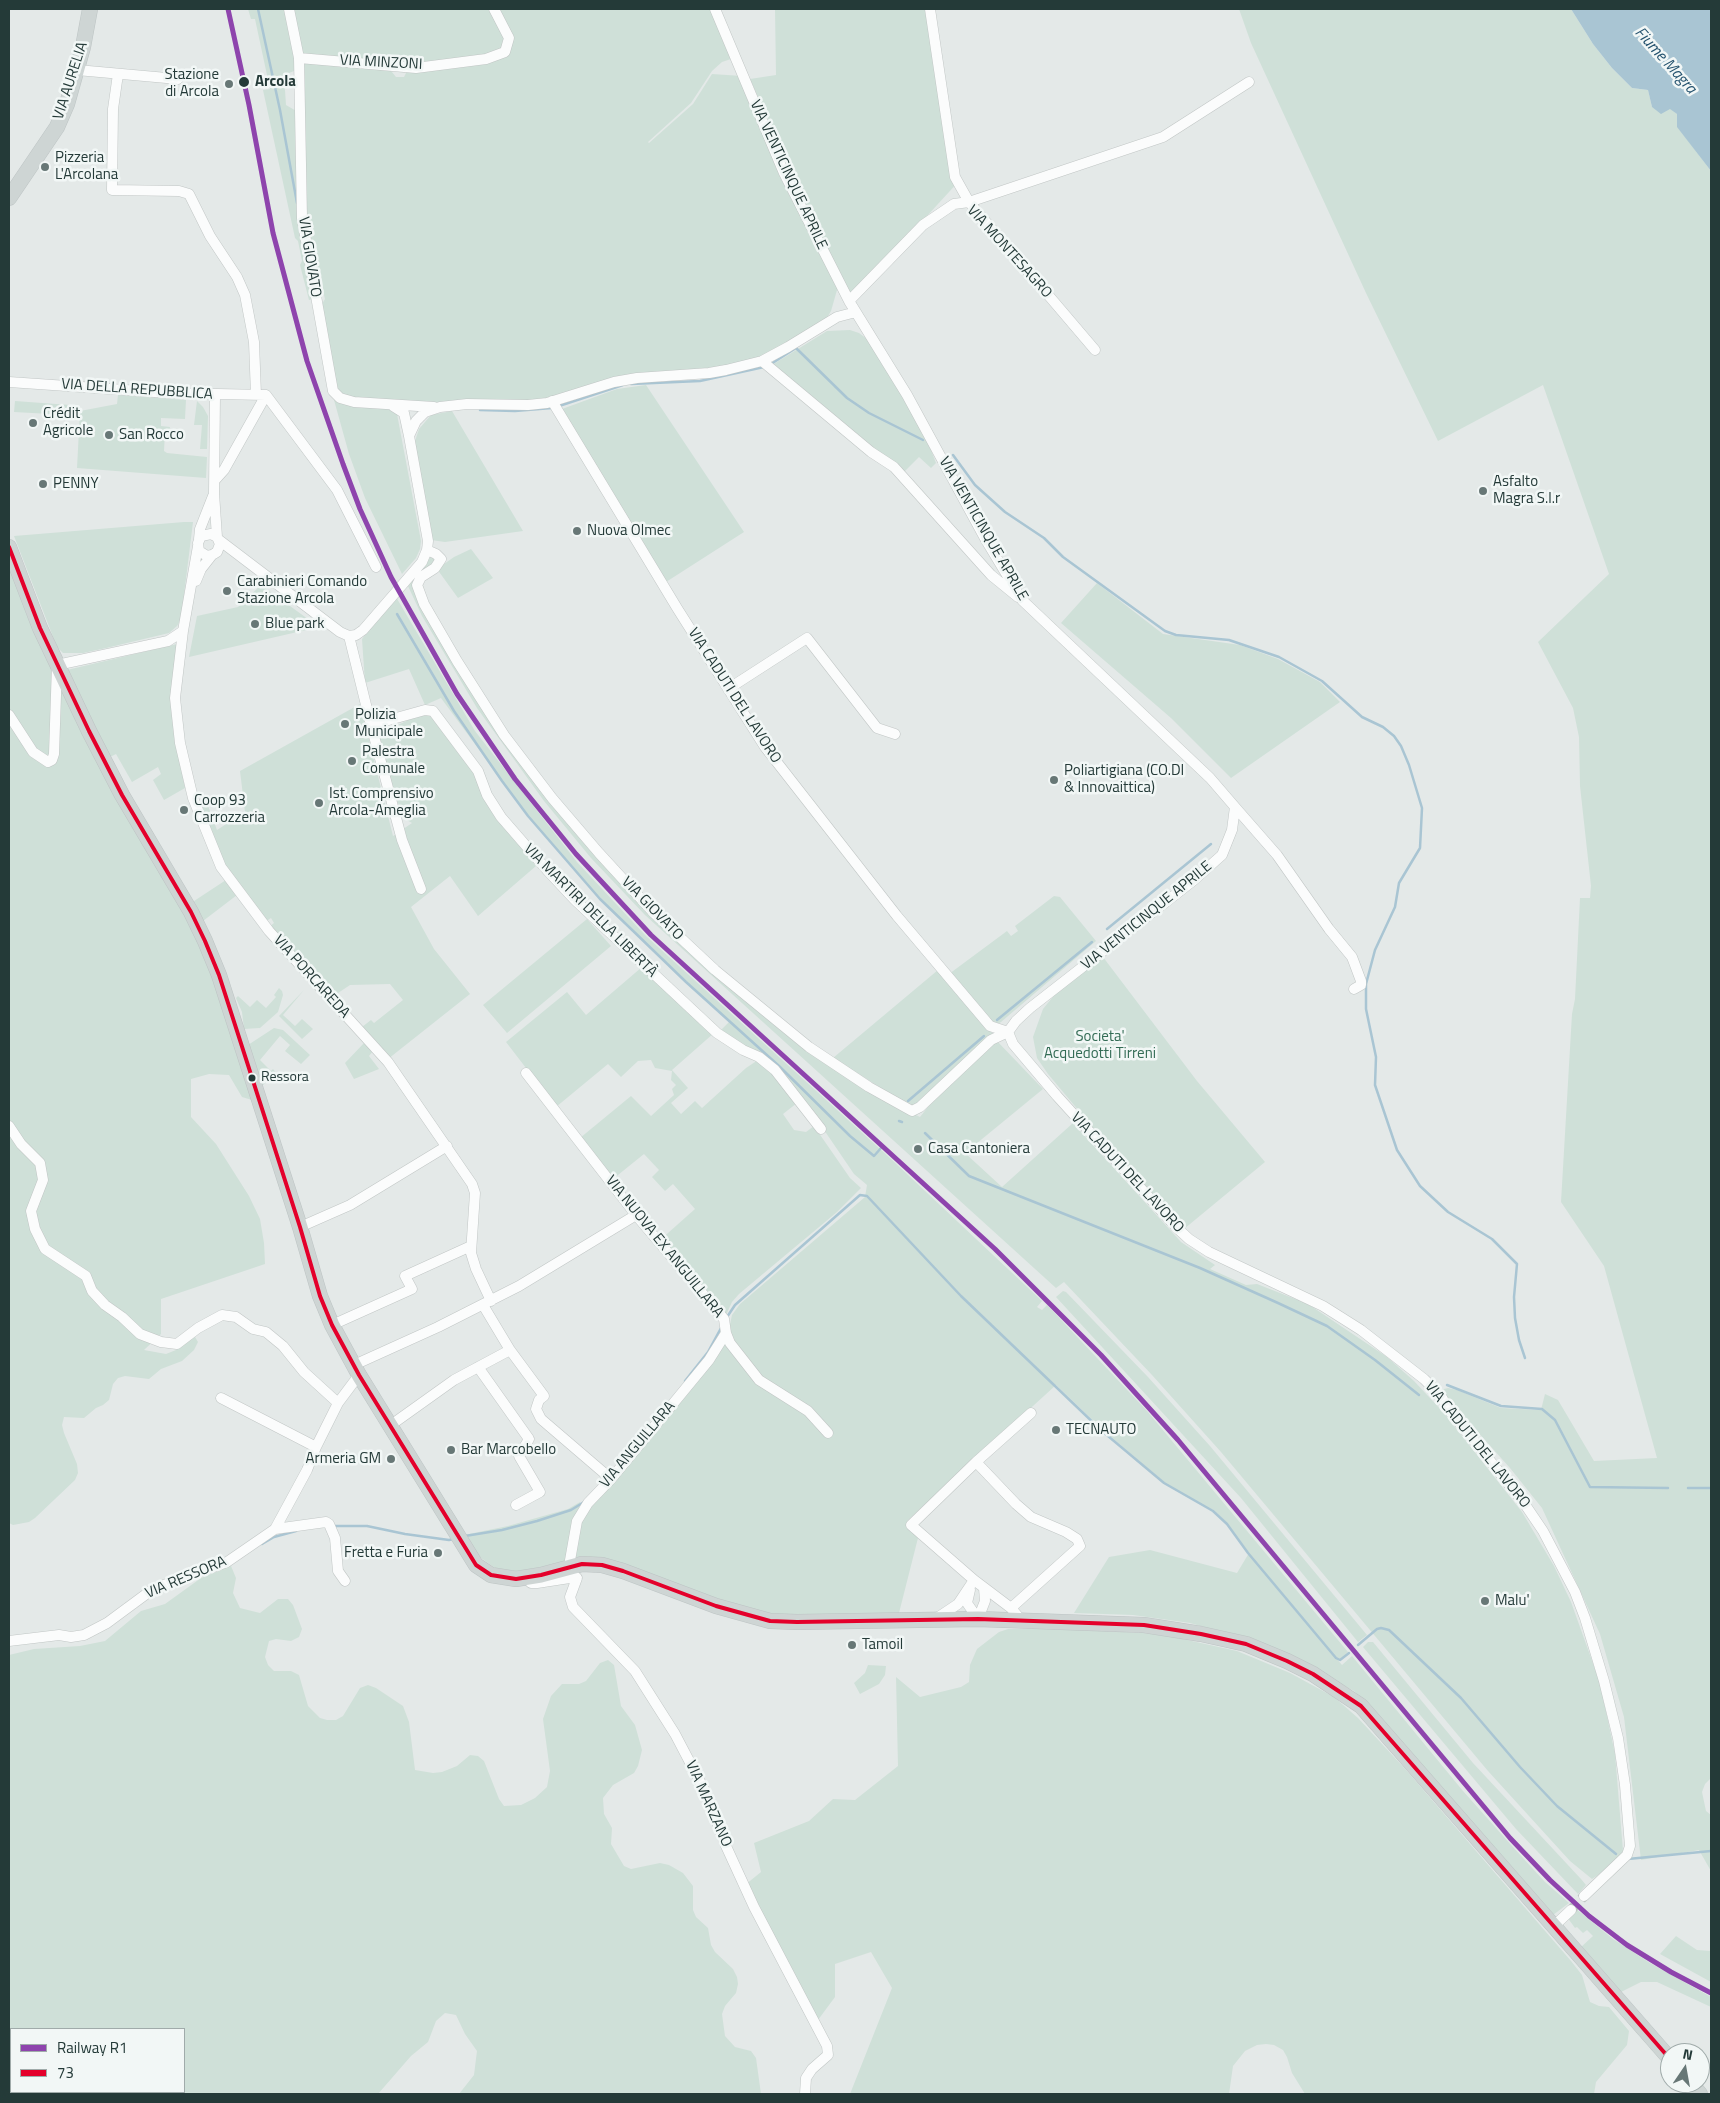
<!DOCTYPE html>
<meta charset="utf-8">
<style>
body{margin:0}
#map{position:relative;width:1720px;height:2103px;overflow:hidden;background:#e4e9e8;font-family:"Titillium Web",sans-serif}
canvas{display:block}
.frame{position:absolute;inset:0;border:10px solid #243a38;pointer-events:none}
.legend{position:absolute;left:10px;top:2028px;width:175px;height:65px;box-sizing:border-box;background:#f2f7f6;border:1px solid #a0abaa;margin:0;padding:6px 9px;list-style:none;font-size:15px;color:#243a38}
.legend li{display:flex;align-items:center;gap:10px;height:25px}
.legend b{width:25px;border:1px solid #a0abaa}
.north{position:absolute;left:1660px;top:2043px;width:50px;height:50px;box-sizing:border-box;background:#f2f7f6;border:1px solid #a0abaa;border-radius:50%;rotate:12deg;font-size:14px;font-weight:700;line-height:20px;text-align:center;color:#243a38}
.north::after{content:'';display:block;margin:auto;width:18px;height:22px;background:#677776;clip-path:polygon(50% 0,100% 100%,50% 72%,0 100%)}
</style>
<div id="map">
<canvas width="1720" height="2103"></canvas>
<div class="frame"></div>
<ul class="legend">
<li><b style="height:6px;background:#8e44ad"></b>Railway R1</li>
<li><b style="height:6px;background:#e4002b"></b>73</li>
</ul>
<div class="north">N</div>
</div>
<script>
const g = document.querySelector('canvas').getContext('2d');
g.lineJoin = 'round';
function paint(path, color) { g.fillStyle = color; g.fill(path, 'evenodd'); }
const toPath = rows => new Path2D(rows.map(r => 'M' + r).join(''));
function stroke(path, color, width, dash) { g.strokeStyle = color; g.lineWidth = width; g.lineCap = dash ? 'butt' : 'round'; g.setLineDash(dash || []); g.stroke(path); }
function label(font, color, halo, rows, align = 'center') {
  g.font = font + ' "Titillium Web",sans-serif'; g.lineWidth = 5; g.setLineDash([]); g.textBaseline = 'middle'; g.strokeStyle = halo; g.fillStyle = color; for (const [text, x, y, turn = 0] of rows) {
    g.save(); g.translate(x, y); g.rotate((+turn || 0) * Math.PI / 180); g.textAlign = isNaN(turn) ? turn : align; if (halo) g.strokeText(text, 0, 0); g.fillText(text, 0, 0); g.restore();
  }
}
paint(toPath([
 [248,9,287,9,296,54,294,71,284,75,286,105,298,112,314,299,309,300,300,265,302,261,298,241,295,238,263,90,270,89,255,19,251,19],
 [290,9,493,9,507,38,503,51,486,58,416,66,301,57],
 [498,9,713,9,734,58,722,62,712,71,691,103,648,142,649,143,693,104,712,74,742,76,839,283,831,311,824,323,762,360,726,369,637,376,546,401,392,404,336,395,319,309,325,299,322,287,314,281,303,217,301,60,387,66,396,77,404,77,408,69,506,53,510,37],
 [775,9,930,9,960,180,849,301,750,79,776,75],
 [1239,9,1571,9,1593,44,1612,68,1632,88,1648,90,1652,107,1670,108,1677,114,1678,127,1711,171,1711,1778,1705,1784,1702,1792,1706,1811,1711,1815,1711,1871,1699,1850,1641,1860,1624,1717,1600,1634,1542,1508,1510,1468,1440,1390,1448,1388,1457,1390,1501,1408,1541,1410,1545,1394,1558,1400,1594,1461,1657,1458,1604,1266,1561,1202,1572,1014,1575,999,1580,898,1590,898,1591,886,1580,786,1579,737,1573,708,1538,642,1609,574,1543,385,1438,441,1366,293,1251,43],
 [850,330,859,333,867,339,924,432,936,463,931,468,919,457,904,472,872,450,772,365,827,331],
 [646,385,744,532,666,582,562,409,617,389],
 [118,395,186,400,185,419,161,418,161,426,170,427,169,432,165,431,164,451,167,453,207,457,206,478,77,468,80,411,117,404],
 [334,400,349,405,387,406,397,414,421,541,420,549,416,558,402,574,365,498,349,454],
 [15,401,70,405,69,415,14,412],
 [197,401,203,407,208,416,207,449,200,449,202,425,194,425],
 [452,411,523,531,445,542,431,540,414,444,419,429,431,415],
 [184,522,193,522,181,619,177,626,169,633,106,648,83,653,63,653,57,647,14,536],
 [471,549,493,578,458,598,437,569,454,557],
 [433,554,438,561,415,585,526,769,713,971,880,1097,920,1117,939,1093,996,1040,1043,1089,965,1153,1002,1187,1073,1123,1181,1242,1215,1265,1210,1269,1246,1285,1257,1284,1308,1304,1387,1357,1414,1381,1444,1413,1522,1512,1554,1566,1571,1602,1600,1683,1615,1754,1623,1851,1615,1864,1592,1879,1570,1861,1488,1771,1221,1452,1152,1375,1064,1282,1056,1288,645,915,591,858,544,801,477,708,422,616,408,586],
 [9,560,208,963,252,1100,242,1097,229,1075,209,1074,191,1079,191,1117,216,1144,249,1196,260,1219,264,1243,265,1264,161,1299,161,1334,144,1350,166,1354,176,1350,190,1339,195,1337,198,1342,194,1350,182,1361,161,1369,149,1379,125,1376,118,1378,113,1384,109,1400,103,1405,96,1408,84,1418,64,1417,62,1425,64,1433,77,1464,78,1473,75,1480,35,1518,29,1522,13,1525,9,1523],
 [1097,583,1163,634,1240,645,1278,659,1320,682,1340,702,1231,778,1171,718,1061,623],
 [261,585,319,627,189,657,197,616,238,607],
 [396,597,475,731,577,862,646,936,891,1159,1042,1301,1037,1307,1042,1310,1047,1305,1147,1411,1348,1652,1340,1659,1336,1658,1342,1665,1352,1656,1463,1791,1512,1846,1545,1882,1569,1903,1553,1915,1354,1691,1323,1674,1221,1632,1190,1623,1133,1615,1074,1613,1109,1557,1150,1550,1237,1573,1249,1553,1228,1524,1215,1511,1171,1488,1103,1430,1056,1385,907,1521,919,1534,899,1613,812,1616,753,1613,595,1559,573,1557,578,1525,585,1511,729,1329,732,1315,740,1304,865,1197,867,1185,854,1174,822,1127,777,1068,719,1032,729,1022,600,899,528,816,441,698,425,705,409,669,365,683,362,639],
 [177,644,179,755,185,788,164,800,153,780,161,774,158,767,132,782,116,754,108,758,67,670],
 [360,704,393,836,412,823,405,819,394,794,377,735,427,711,474,773,499,820,536,866,478,916,450,876,411,907,434,949,470,994,388,1059,362,1027,371,1020,374,1023,403,1000,390,984,350,985,332,997,269,927,274,923,271,918,265,922,222,866,197,803,208,806,217,830,245,812,240,771],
 [226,880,237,895,203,921,191,903],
 [1054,896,1060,897,1096,941,1001,1022,996,1025,991,1023,949,974,1007,931,1011,936,1018,931,1015,926],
 [587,919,611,946,507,1033,483,1005],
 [1103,957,1197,1081,1265,1162,1184,1229,1125,1166,1048,1074,1037,1058,1033,1037,1043,1009,1056,993],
 [642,967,714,1033,672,1070,688,1088,671,1103,681,1114,695,1101,702,1108,746,1068,758,1060,770,1069,797,1103,783,1114,794,1130,806,1132,814,1126,850,1178,861,1188,837,1212,739,1294,732,1302,724,1319,659,1241,695,1209,673,1184,665,1191,652,1177,659,1170,644,1154,613,1179,580,1138,631,1096,651,1116,674,1095,672,1089,676,1085,671,1080,672,1071,655,1068,651,1060,638,1061,621,1077,608,1064,556,1107,506,1042,567,992,586,1015],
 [938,970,993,1034,917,1106,910,1106,833,1058],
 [279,988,282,991,283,995,278,1012,260,1028,244,1029,242,1012,236,998,238,996,250,1007,257,1000,266,1008,276,997,274,995],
 [304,990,283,1015,295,1026,302,1019,313,1029,302,1039,279,1016],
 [274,1028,283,1030,310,1055,301,1064,285,1051,290,1045,280,1036,260,1060,271,1071,273,1069,276,1073,262,1086,248,1045],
 [364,1043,373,1051,369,1056,379,1069,354,1079,345,1063],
 [1063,1291,1066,1292,1148,1377,1210,1446,1367,1635,1358,1642,1241,1498,1056,1297],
 [580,1502,569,1561,523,1572,504,1570,495,1568,481,1558,464,1535,508,1526,568,1509],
 [231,1566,236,1578,233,1593,240,1608,260,1613,278,1599,288,1599,293,1605,302,1629,299,1637,291,1641,276,1639,269,1641,265,1657,268,1665,274,1671,291,1671,299,1675,308,1706,320,1718,327,1720,336,1720,343,1716,360,1688,368,1685,376,1688,403,1706,409,1722,415,1770,433,1773,442,1772,457,1766,470,1755,478,1756,484,1761,499,1799,504,1806,521,1805,535,1798,547,1787,550,1771,543,1719,551,1696,562,1684,579,1684,586,1681,600,1663,608,1660,614,1665,621,1706,635,1725,642,1750,638,1766,634,1773,613,1785,603,1798,604,1814,612,1828,611,1844,624,1866,631,1869,660,1863,669,1865,683,1873,693,1886,693,1910,696,1917,708,1928,711,1945,715,1952,733,1969,737,1977,738,1984,736,1993,725,2006,722,2014,725,2036,735,2047,751,2051,756,2058,761,2094,459,2094,474,2075,477,2051,465,2034,456,2015,445,2013,436,2021,428,2042,411,2056,378,2094,9,2094,9,1655,34,1649,80,1646,105,1641,141,1611,165,1604,201,1578],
 [11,2029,184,2029,184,2092,11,2092],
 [1008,1629,1072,1629,1160,1634,1237,1651,1290,1673,1334,1697,1358,1718,1407,1771,1571,1961,1582,1975,1590,2002,1599,2006,1609,2007,1629,2031,1627,2045,1596,2082,1594,2094,1305,2094,1292,2073,1287,2057,1283,2050,1274,2045,1266,2044,1257,2045,1245,2051,1233,2066,1229,2094,850,2094,892,1988,871,1952,835,1964,835,1997,815,2024,745,1885,761,1872,754,1843,809,1821,833,1799,855,1800,898,1766,896,1677,920,1697,961,1687,969,1682,970,1665,977,1649,999,1632],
 [1368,1642,1373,1642,1473,1763,1581,1879,1586,1885,1578,1894,1516,1829,1363,1647],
 [868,1665,886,1666,885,1675,879,1684,860,1694,854,1683,865,1673],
 [1575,1908,1613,1939,1650,1963,1711,1997,1711,2007,1657,1982,1641,1982,1619,1993,1580,1948,1593,1936,1587,1930,1583,1933,1577,1927,1575,1928,1567,1917],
 [1676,1936,1697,1950,1711,1951,1711,1982,1660,1954]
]), '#cfe0d8');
paint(toPath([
 [1571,9,1711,9,1711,171,1677,127,1677,114,1670,109,1661,114,1652,107,1648,90,1632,88,1612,68,1593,44]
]), '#a9c5d3');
stroke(toPath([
 [258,9,280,110,297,203],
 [771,364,796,348,847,398,869,413,923,440],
 [631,384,700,381,764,367],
 [559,406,623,385],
 [480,410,515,411,552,408],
 [953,455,975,485,1005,512,1044,538,1063,557,1165,631,1176,635,1229,640,1279,657,1322,681,1362,717,1383,727,1394,736,1401,746,1409,765,1422,808,1420,848,1399,883,1395,907,1375,950,1366,984,1366,1009,1376,1057,1375,1085,1397,1150,1420,1186,1448,1212,1492,1239,1517,1264,1514,1297,1515,1318,1519,1340,1525,1358],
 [397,614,454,711,502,781,528,816,600,899,686,982,779,1066,850,1136,874,1156,881,1148],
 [1107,929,1211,844],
 [997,1020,1092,942],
 [908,1101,984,1036],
 [899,1121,902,1122],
 [925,1133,969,1176,1200,1268,1278,1303,1327,1326,1375,1360,1419,1395],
 [727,1317,735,1305,860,1195,867,1196,961,1296,1102,1431,1164,1483,1213,1511,1227,1524,1248,1553,1336,1658,1340,1660,1349,1653],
 [685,1381,708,1352,721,1328],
 [1447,1385,1501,1406,1542,1409,1555,1420,1590,1487,1668,1488],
 [1688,1488,1711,1488],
 [334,1526,367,1526,405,1534,449,1540,454,1539],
 [465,1536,502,1530,537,1521,571,1510,584,1502],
 [262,1544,274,1537,296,1531],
 [1358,1645,1377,1629,1381,1628,1389,1630,1461,1698,1520,1767,1557,1806,1616,1854],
 [1628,1859,1711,1851]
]), '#a9c5d3', 2.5);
stroke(toPath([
 [1571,1910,1584,1896]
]), '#bec6c5', 10, [10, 5]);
const street = toPath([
 [289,9,299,58,302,218,333,391,340,398,354,402,434,407],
 [715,9,784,173,849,301,907,395,987,542,1022,600,1210,778,1235,807,1232,830,1222,855,1194,880,1030,1008,1016,1021,1008,1032],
 [930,9,955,177,969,202,1163,137,1249,82],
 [299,58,416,68,486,59,505,52,509,38,494,9],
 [77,70,178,79],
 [118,74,113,109,112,190,179,191,189,194,210,236,237,277,245,295,254,342,256,395],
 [849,301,923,225,954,204,969,202,1095,350],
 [762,361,871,452,894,467,991,575,1018,597],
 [9,382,169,393,266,395],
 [215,395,214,493,217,537,220,544,217,552,212,555,207,556,199,551,198,543,201,536,211,534,217,537],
 [266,395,337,490,376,567],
 [552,401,677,608,765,747,897,916,990,1026,1008,1032],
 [393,406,404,413,409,436],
 [215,480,224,470,266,395],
 [199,539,200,529,213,496],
 [219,540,340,632,349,636],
 [198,546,183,631,175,698,180,743,193,798,221,867,269,931,388,1062,472,1184,475,1193,471,1253,476,1269,491,1301],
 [427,550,436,554,441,559,435,568,421,577,417,585,424,604,457,661,504,735,552,798,599,853,654,913,715,970,809,1047,869,1087,912,1111,920,1107,991,1040,1008,1032],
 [196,581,201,569,212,555],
 [349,636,371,725,425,710,433,711,478,771,487,795,501,817,547,870,575,900,717,1033,743,1050,759,1057,775,1070,821,1129],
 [349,636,356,635,363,630,422,562,427,550,428,541,409,436,416,421,425,412,440,407,467,404,528,405,547,403,614,382,637,378,709,373,726,370,762,361,788,347,837,317,856,312],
 [728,689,807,638,877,728,895,734],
 [9,715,33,752,48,762,52,760,54,754,57,665,168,641,183,631],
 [371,725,402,840,421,889],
 [1235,807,1277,855,1329,929,1352,957,1361,981,1361,985,1354,989],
 [1008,1032,1013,1044,1057,1096,1177,1228,1189,1239,1209,1252,1323,1306,1361,1330,1424,1379,1441,1396,1449,1410,1524,1503,1543,1531,1575,1592,1585,1618,1604,1681,1618,1738,1625,1785,1630,1846,1627,1855,1584,1896],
 [526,1073,636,1215,724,1319,726,1333,730,1343,759,1380,808,1411,828,1433],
 [9,1126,21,1144,40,1163,43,1180,31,1211,35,1229,45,1249,86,1276,92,1291,105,1305,122,1317,140,1334,161,1342,177,1344,198,1328,222,1315,236,1317,253,1329,266,1332,283,1346,304,1372,338,1403],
 [300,1227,350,1205,447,1146],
 [483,1305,510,1350,544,1396,539,1400,536,1409,541,1419,611,1479],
 [332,1325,412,1289,405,1276,471,1246],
 [354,1365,438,1327,519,1286,636,1215],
 [478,1367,529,1439,519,1456,540,1492,516,1505],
 [221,1398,316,1447],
 [391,1425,454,1380,510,1350],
 [976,1462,1016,1504,1031,1517,1066,1532,1077,1539,1080,1546,1011,1608],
 [275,1529,326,1522,329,1524,335,1538,338,1571,345,1581],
 [569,1566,577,1521,588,1503,611,1479,709,1360,726,1333],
 [527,1579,531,1583,537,1583,576,1577,577,1578,570,1597,573,1607,635,1671,675,1734,706,1793,726,1846,754,1907,827,2046,828,2055,812,2069,806,2078,805,2094],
 [970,1590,967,1603,978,1619],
 [937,1618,958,1604,974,1580],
 [978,1619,985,1601,984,1588],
 [1021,1620,1011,1608,974,1580,911,1525,976,1462,1031,1413],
 [9,1641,59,1635,71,1637,84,1635,107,1623,153,1589,227,1562,275,1529,307,1470,316,1447,338,1403,359,1375],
 [1554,1926,1571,1910]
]);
const primary = toPath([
 [9,198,57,127,67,104,83,47,90,9],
 [9,547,40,628,89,731,122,795,191,912,205,941,219,975,300,1227,320,1296,332,1325,359,1375,476,1565,491,1575,516,1579,541,1575,582,1564,602,1565,623,1571,716,1606,770,1621,797,1622,978,1619,1144,1625,1201,1634,1246,1644,1287,1661,1313,1674,1361,1706,1670,2059],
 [1691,2083,1700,2094]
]);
stroke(street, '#c1c6c5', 11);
stroke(primary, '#bdc4c4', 16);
stroke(street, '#fbfcfc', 10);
stroke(primary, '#ced5d4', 15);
stroke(toPath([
 [9,547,40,628,89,731,122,795,191,912,205,941,219,975,300,1227,320,1296,332,1325,359,1375,476,1565,491,1575,516,1579,541,1575,582,1564,602,1565,623,1571,716,1606,770,1621,797,1622,978,1619,1144,1625,1201,1634,1246,1644,1287,1661,1313,1674,1361,1706,1670,2059]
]), '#e4002b', 4);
stroke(toPath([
 [228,9,249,105,273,233,307,361,343,464,360,509,391,577,457,694,515,779,576,854,651,935,995,1249,1101,1355,1178,1440,1510,1838,1550,1880,1589,1916,1627,1945,1671,1972,1711,1993]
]), '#8e44ad', 5);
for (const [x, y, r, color] of [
 [244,82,6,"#243a38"],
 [229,84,5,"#677776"],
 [45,167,5,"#677776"],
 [33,423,5,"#677776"],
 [109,435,5,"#677776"],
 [43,484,5,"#677776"],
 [1483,491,5,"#677776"],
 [577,531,5,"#677776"],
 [227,591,5,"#677776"],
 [255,624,5,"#677776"],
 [345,724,5,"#677776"],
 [352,761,5,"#677776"],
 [1054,780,5,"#677776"],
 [319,803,5,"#677776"],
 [184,810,5,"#677776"],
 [252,1078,4.5,"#243a38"],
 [918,1149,5,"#677776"],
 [1056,1430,5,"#677776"],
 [451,1450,5,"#677776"],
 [391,1459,5,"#677776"],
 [438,1553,5,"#677776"],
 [1485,1601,5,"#677776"],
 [852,1645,5,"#677776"]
]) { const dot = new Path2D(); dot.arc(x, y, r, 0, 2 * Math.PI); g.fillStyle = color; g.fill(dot); stroke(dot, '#f2f7f6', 2); }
label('14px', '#243a38', '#f2f7f6', [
 ["Ressora",261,1078]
], 'left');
label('15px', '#243a38', '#f2f7f6', [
 ["VIA MINZONI",381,63,3],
 ["VIA AURELIA",71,81,-72],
 ["VIA VENTICINQUE APRILE",788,175,65],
 ["VIA MONTESAGRO",1009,252,48],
 ["VIA GIOVATO",309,257,81],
 ["VIA DELLA REPUBBLICA",137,390,4],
 ["VIA VENTICINQUE APRILE",983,529,60],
 ["VIA CADUTI DEL LAVORO",734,696,57],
 ["VIA GIOVATO",652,909,46],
 ["VIA MARTIRI DELLA LIBERTÀ",590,911,45],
 ["VIA VENTICINQUE APRILE",1147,916,-39],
 ["VIA PORCAREDA",311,977,48],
 ["VIA CADUTI DEL LAVORO",1127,1173,47],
 ["VIA NUOVA EX ANGUILLARA",664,1247,51],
 ["VIA ANGUILLARA",638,1445,-50],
 ["VIA CADUTI DEL LAVORO",1477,1445,51],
 ["VIA RESSORA",186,1578,-23],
 ["VIA MARZANO",708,1804,66]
]);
label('15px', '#243a38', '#f2f7f6', [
 ["Stazione",219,75,"right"],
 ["di Arcola",219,92,"right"],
 ["Pizzeria",55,158],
 ["L'Arcolana",55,175],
 ["Crédit",43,414],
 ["Agricole",43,431],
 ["San Rocco",119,435],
 ["Asfalto",1493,482],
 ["Magra S.l.r",1493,499],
 ["PENNY",53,484],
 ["Nuova Olmec",587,531],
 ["Carabinieri Comando",237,582],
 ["Stazione Arcola",237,599],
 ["Blue park",265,624],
 ["Polizia",355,715],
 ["Municipale",355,732],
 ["Palestra",362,752],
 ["Comunale",362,769],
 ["Poliartigiana (CO.DI",1064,771],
 ["& Innovaittica)",1064,788],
 ["Ist. Comprensivo",329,794],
 ["Arcola-Ameglia",329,811],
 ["Coop 93",194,801],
 ["Carrozzeria",194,818],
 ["Casa Cantoniera",928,1149],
 ["TECNAUTO",1066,1430],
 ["Bar Marcobello",461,1450],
 ["Armeria GM",381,1459,"right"],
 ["Fretta e Furia",428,1553,"right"],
 ["Malu'",1495,1601],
 ["Tamoil",862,1645]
], 'left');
label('bold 15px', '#243a38', '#f2f7f6', [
 ["Arcola",255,82]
], 'left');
label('15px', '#336c55', '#f2f7f6', [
 ["Societa'",1100,1037],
 ["Acquedotti Tirreni",1100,1054]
]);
label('italic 16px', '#25536f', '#f2f7f6', [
 ["Fiume Magra",1665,61,48]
]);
</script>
